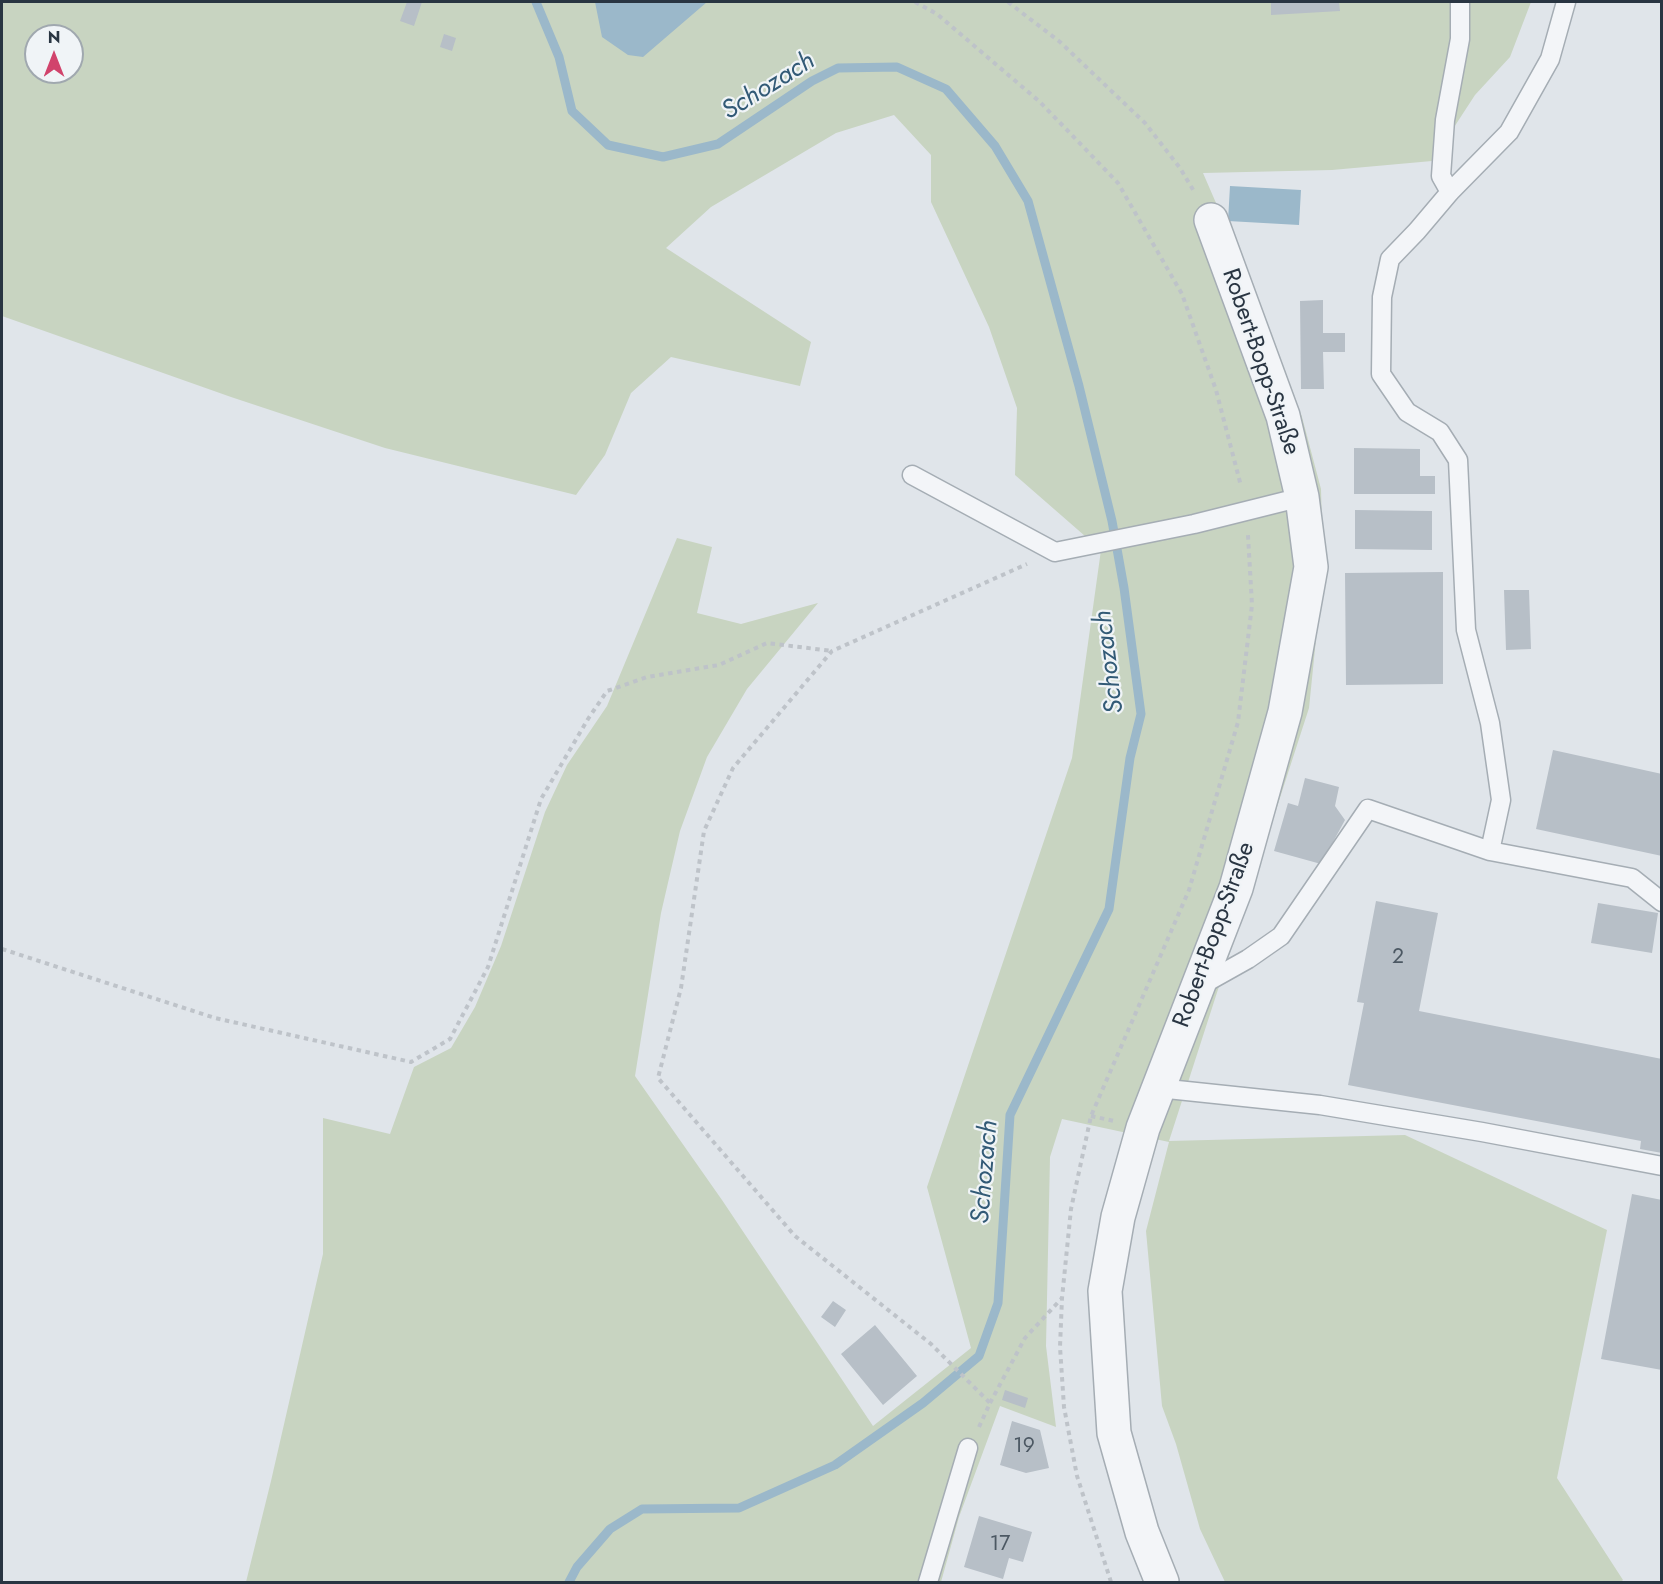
<!DOCTYPE html>
<meta charset="utf-8">
<style>
body{margin:0}
#map{position:relative;width:1663px;height:1584px;overflow:hidden;background:#e0e5ea;font-family:Jost,sans-serif}
canvas{display:block}
.frame{position:absolute;inset:0;border:3px solid #293542;pointer-events:none}
.north{position:absolute;left:24px;top:24px;width:60px;height:60px;box-sizing:border-box;background:#f0f4f7;border:2px solid #a0a8af;border-radius:50%;rotate:0deg;font-size:16px;font-weight:700;line-height:24px;text-align:center;color:#293542}
.north::after{content:'';display:block;margin:auto;width:21px;height:27px;background:#d1436c;clip-path:polygon(50% 0,100% 100%,50% 72%,0 100%)}
</style>
<div id="map">
<canvas width="1663" height="1584"></canvas>
<div class="frame"></div>
<div class="north">N</div>
</div>
<script>
const g = document.querySelector('canvas').getContext('2d');
g.lineJoin = 'round';
function paint(path, color) { g.fillStyle = color; g.fill(path, 'evenodd'); }
const toPath = rows => new Path2D(rows.map(r => 'M' + r).join(''));
function stroke(path, color, width, dash) { g.strokeStyle = color; g.lineWidth = width; g.lineCap = dash ? 'butt' : 'round'; g.setLineDash(dash || []); g.stroke(path); }
function label(font, color, halo, rows, align = 'center') {
  g.font = font + ' Jost,sans-serif'; g.lineWidth = 4.5; g.setLineDash([]); g.textBaseline = 'middle'; g.strokeStyle = halo; g.fillStyle = color; for (const [text, x, y, turn = 0] of rows) {
    g.save(); g.translate(x, y); g.rotate((+turn || 0) * Math.PI / 180); g.textAlign = isNaN(turn) ? turn : align; if (halo) g.strokeText(text, 0, 0); g.fillText(text, 0, 0); g.restore();
  }
}
paint(toPath([
 [2,2,1531,2,1510,57,1475,95,1432,161,1332,170,1203,173,1262,309,1302,417,1321,489,1323,570,1309,708,1169,1141,1405,1135,1607,1230,1557,1478,1623,1580,1621,1582,1225,1582,1200,1529,1176,1444,1162,1406,1146,1231,1169,1142,1062,1119,1050,1157,1046,1346,1056,1427,1000,1406,959,1517,941,1582,246,1582,271,1481,323,1254,323,1118,390,1134,414,1067,451,1048,475,1007,501,946,545,812,567,765,607,706,677,538,712,547,697,613,741,624,818,603,747,689,707,757,680,831,661,913,635,1076,722,1200,873,1426,971,1348,927,1187,1072,758,1101,550,1015,475,1017,408,989,327,931,202,931,155,894,115,836,133,711,207,666,248,811,342,800,386,671,357,631,393,605,455,576,495,385,448,231,397,2,316],
 [36,36,72,36,72,72,36,72]
]), '#c8d4c1');
paint(toPath([
 [595,2,707,2,643,57,628,55,602,37],
 [1230,186,1301,190,1299,225,1228,221]
]), '#9bb8ca');
stroke(toPath([
 [536,2,559,57,572,111,608,145,663,157,718,144,812,81,838,68,897,67,946,89,995,146,1028,201,1079,386,1112,521,1124,588,1141,714,1130,758,1109,909,1010,1115,998,1303,979,1356,923,1403,835,1465,739,1508,642,1509,610,1529,577,1567,569,1582]
]), '#9bb8ca', 9);
paint(toPath([
 [407,2,422,2,414,26,400,21],
 [1271,2,1339,2,1340,11,1271,15],
 [444,34,456,38,452,51,440,47],
 [1323,300,1323,333,1345,333,1345,352,1323,352,1324,389,1301,389,1300,301],
 [1354,448,1420,449,1420,476,1435,476,1435,494,1354,494],
 [1355,510,1432,511,1432,550,1355,549],
 [1443,572,1443,684,1346,685,1345,573],
 [1504,590,1529,590,1531,649,1506,650],
 [1553,750,1662,774,1662,856,1536,829],
 [1305,778,1339,787,1335,806,1345,820,1321,864,1274,851,1288,803,1298,806],
 [1376,901,1438,913,1419,1011,1662,1059,1662,1153,1640,1149,1641,1141,1348,1085,1364,1003,1357,1002],
 [1598,903,1658,913,1652,953,1591,943],
 [1632,1194,1662,1200,1662,1370,1601,1359],
 [833,1301,846,1310,835,1327,821,1317],
 [875,1325,917,1376,883,1405,841,1354],
 [1005,1390,1028,1398,1025,1408,1002,1400],
 [1012,1421,1040,1430,1049,1468,1026,1473,1000,1465],
 [979,1516,1032,1532,1023,1562,1009,1558,1003,1579,964,1567]
]), '#b7bfc7');
const lane = toPath([
 [1450,192,1441,176,1445,120,1460,39,1460,2],
 [912,475,1055,552,1194,524,1302,497],
 [1490,851,1501,800,1490,723,1466,630,1458,460,1440,432,1407,412,1381,374,1382,297,1390,259,1417,231,1450,192,1509,132,1550,59,1566,2],
 [1198,987,1248,959,1281,936,1368,809,1490,851,1632,878,1662,902],
 [1158,1088,1320,1105,1482,1132,1662,1166],
 [928,1582,968,1448]
]);
const street = toPath([
 [1162,1582,1142,1532,1114,1433,1105,1291,1118,1217,1143,1128,1236,888,1285,712,1311,567,1302,497,1283,416,1211,220]
]);
stroke(lane, '#a5adb4', 21);
stroke(street, '#a5adb4', 36);
stroke(toPath([
 [915,2,937,14,1040,102,1118,183,1182,294,1216,390,1241,486],
 [1008,2,1060,42,1145,123,1180,168,1195,193],
 [2,949,215,1018,411,1062,450,1039,488,967,541,799,588,719,607,691,647,677,719,665,767,643,832,651],
 [1091,1116,1114,1121],
 [990,1403,1025,1338,1062,1298],
 [979,1427,990,1403,931,1344,795,1236,658,1078,681,988,704,831,733,768,832,651,1027,564],
 [1111,1582,1077,1476,1064,1407,1060,1347,1062,1298,1071,1209,1091,1116,1189,890,1238,722,1252,605,1248,535]
]), '#bec3c9', 4, [4.5, 4.5]);
stroke(lane, '#f3f5f8', 18);
stroke(street, '#f3f5f8', 33);
label('21px', '#4c5863', null, [
 ["2",1398,958],
 ["19",1024,1447],
 ["17",1000,1545]
]);
label('24px', '#293542', '#f0f4f7', [
 ["Robert-Bopp-Straße",1260,362,71],
 ["Robert-Bopp-Straße",1215,935,-70]
]);
label('italic 26px', '#325a76', '#f0f4f7', [
 ["Schozach",769,87,-32],
 ["Schozach",1110,662,-97],
 ["Schozach",986,1172,-85]
]);
</script>
